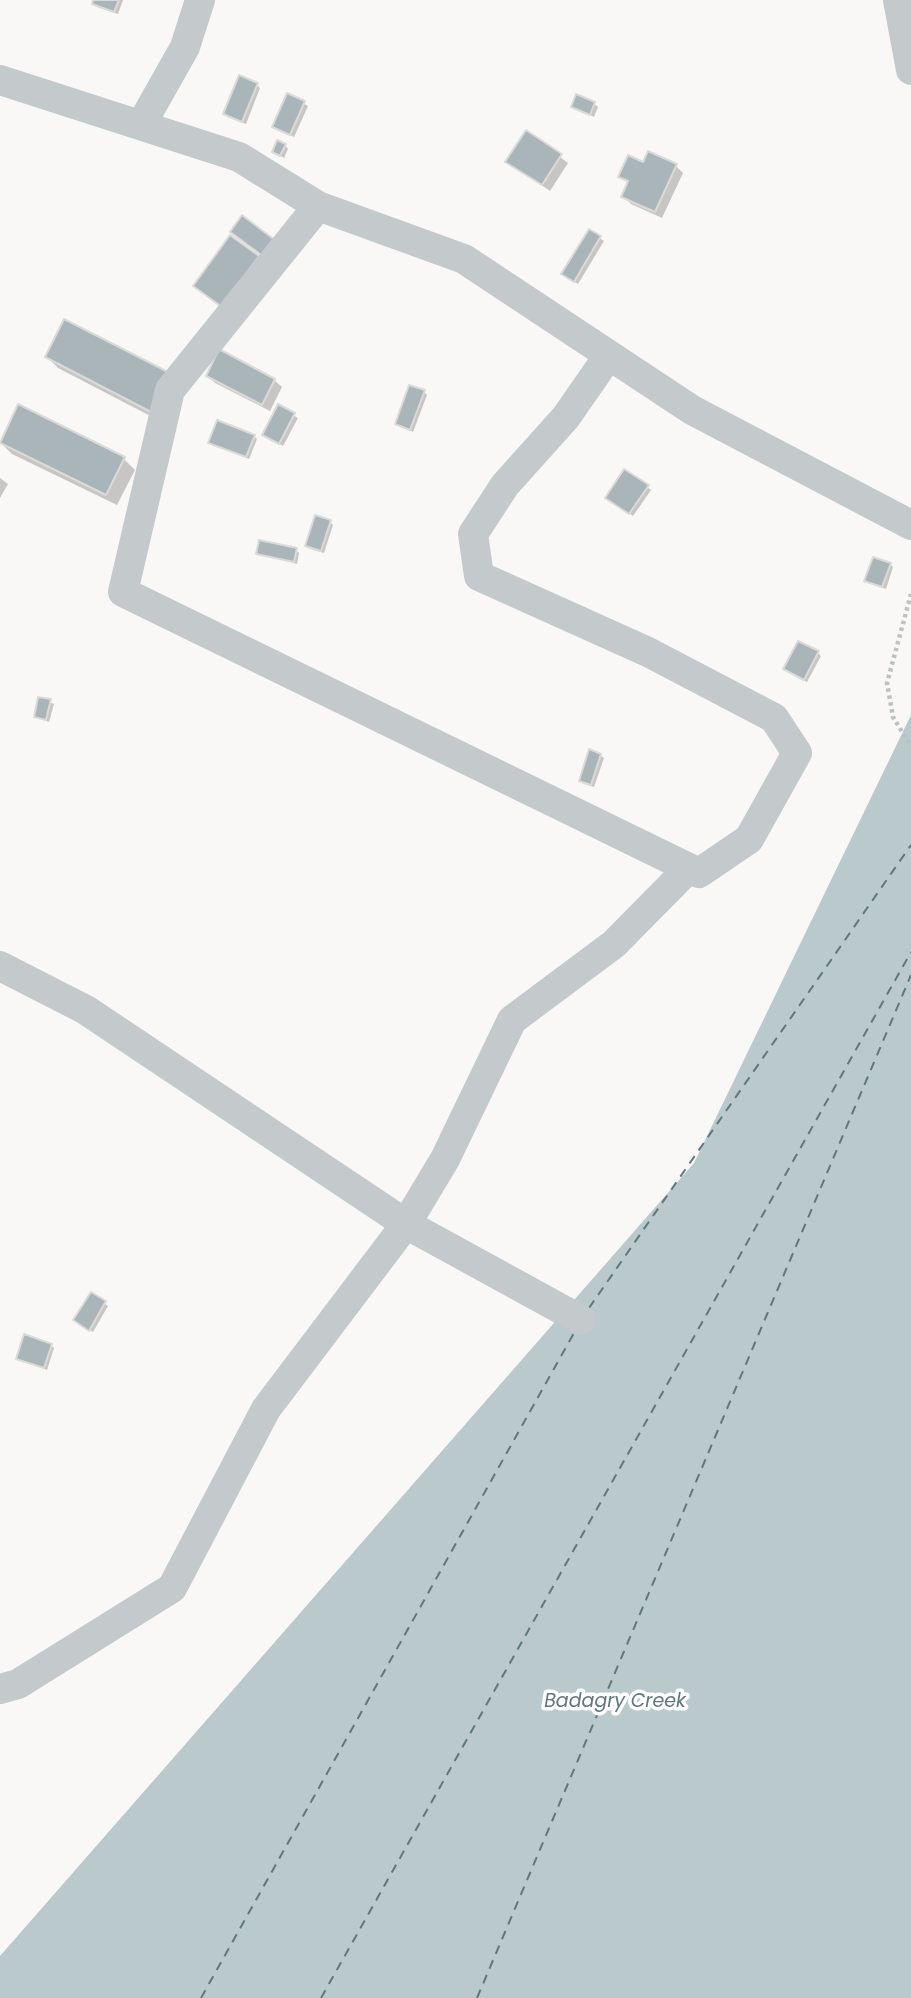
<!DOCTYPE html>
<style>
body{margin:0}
canvas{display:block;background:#f9f8f6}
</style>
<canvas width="911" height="1998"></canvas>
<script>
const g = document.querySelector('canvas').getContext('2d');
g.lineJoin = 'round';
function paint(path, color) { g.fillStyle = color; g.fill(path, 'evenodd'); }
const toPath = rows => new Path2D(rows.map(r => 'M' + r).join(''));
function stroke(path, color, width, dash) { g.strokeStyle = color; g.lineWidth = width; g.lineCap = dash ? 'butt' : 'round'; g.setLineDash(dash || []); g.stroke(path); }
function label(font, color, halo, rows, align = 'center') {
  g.font = font + ' Poppins,sans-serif'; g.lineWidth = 7; g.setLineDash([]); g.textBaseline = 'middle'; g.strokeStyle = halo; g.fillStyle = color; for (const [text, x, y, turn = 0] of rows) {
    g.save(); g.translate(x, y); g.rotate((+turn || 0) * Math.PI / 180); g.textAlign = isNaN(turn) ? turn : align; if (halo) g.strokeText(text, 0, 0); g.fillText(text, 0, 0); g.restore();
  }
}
paint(toPath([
 [911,715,911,1998,0,1998,0,1956,694,1163]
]), '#bac9cb');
paint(toPath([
 [95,0,123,0,118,14,97,7],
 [257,85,260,88,246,124,228,117,225,114],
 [288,95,308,106,294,137,274,126],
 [594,104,598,107,594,117,573,106],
 [527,133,568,163,550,191,508,162],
 [285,145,288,149,284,158,274,152],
 [644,164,676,166,683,173,662,218,631,204,623,196,629,184,620,176],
 [589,231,604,241,578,284,567,277],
 [65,321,162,422,58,368,47,357],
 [208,376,274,380,282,387,270,411,215,383],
 [424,392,427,395,413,432,400,427,397,424],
 [279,407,298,418,283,446,264,435],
 [254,436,257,439,249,459,210,442],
 [1,443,124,459,135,470,117,505,12,454],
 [0,478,8,484,0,498],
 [647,487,651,490,633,516,611,501],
 [330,522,333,525,324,553,310,549,307,545],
 [296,550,299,553,297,564,258,553],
 [890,564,893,567,886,589,866,581],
 [818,653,821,656,807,682,785,669],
 [40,699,54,704,49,722,35,717],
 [600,755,604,758,594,787,584,784,581,781],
 [91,1294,108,1306,93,1332,78,1323],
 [51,1345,54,1348,47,1370,18,1358]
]), '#0003');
stroke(toPath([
 [589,1308,911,845],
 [201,1998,574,1333],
 [321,1998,911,952],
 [477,1998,911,975]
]), '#5e787c', 2, [9, 7]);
const building = toPath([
 [93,0,119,0,114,12,92,4,93,0],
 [239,75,258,83,242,122,223,114,239,75],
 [287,93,305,101,290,135,272,127,287,93],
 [576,94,595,102,590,115,571,107,576,94],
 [526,130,562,154,542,185,505,162,526,130],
 [277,140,286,144,280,156,272,152,277,140],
 [648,151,677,164,655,212,621,197,628,181,618,177,628,155,643,162,648,151],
 [242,215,276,241,264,257,230,232,242,215],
 [589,229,601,236,574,282,561,274,589,229],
 [230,235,259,256,222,307,193,286,230,235],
 [64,319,170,373,151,412,45,357,64,319],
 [219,349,275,379,262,405,206,376,219,349],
 [409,385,425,390,410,430,395,424,409,385],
 [18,404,125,457,106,495,0,443,18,404],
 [278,404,295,413,279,444,262,435,278,404],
 [217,420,255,435,246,457,208,443,217,420],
 [624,469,649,485,629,514,605,498,624,469],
 [315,515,331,520,321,551,305,546,315,515],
 [259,540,297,548,294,562,256,554,259,540],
 [873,557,891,563,882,587,864,581,873,557],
 [798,641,819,651,804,680,783,669,798,641],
 [38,697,51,699,46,720,34,717,38,697],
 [589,749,601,754,591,785,579,781,589,749],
 [91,1292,106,1301,89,1331,73,1320,91,1292],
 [24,1334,52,1344,44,1368,16,1359,24,1334]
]);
paint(building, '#aab5b9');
stroke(building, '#dadad8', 2);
stroke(toPath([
 [909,743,893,717,887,683,911,594]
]), '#bec1c3', 4.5, [3.5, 3.5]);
stroke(toPath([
 [898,0,911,70],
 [0,80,239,157,318,206,464,259,692,410,911,525],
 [141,125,185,47,200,0],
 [318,206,170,390,123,592,699,873,749,839,797,753,774,718,648,652,479,576,473,534,505,485,566,417,609,355],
 [0,966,86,1010,406,1224,581,1320],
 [0,1689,18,1684,172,1588,266,1409,406,1224,445,1159,512,1020,614,944,689,868]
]), '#c4c9cc', 30);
label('italic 19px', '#5e787c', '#fff', [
 ["Badagry Creek",615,1702]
]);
</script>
